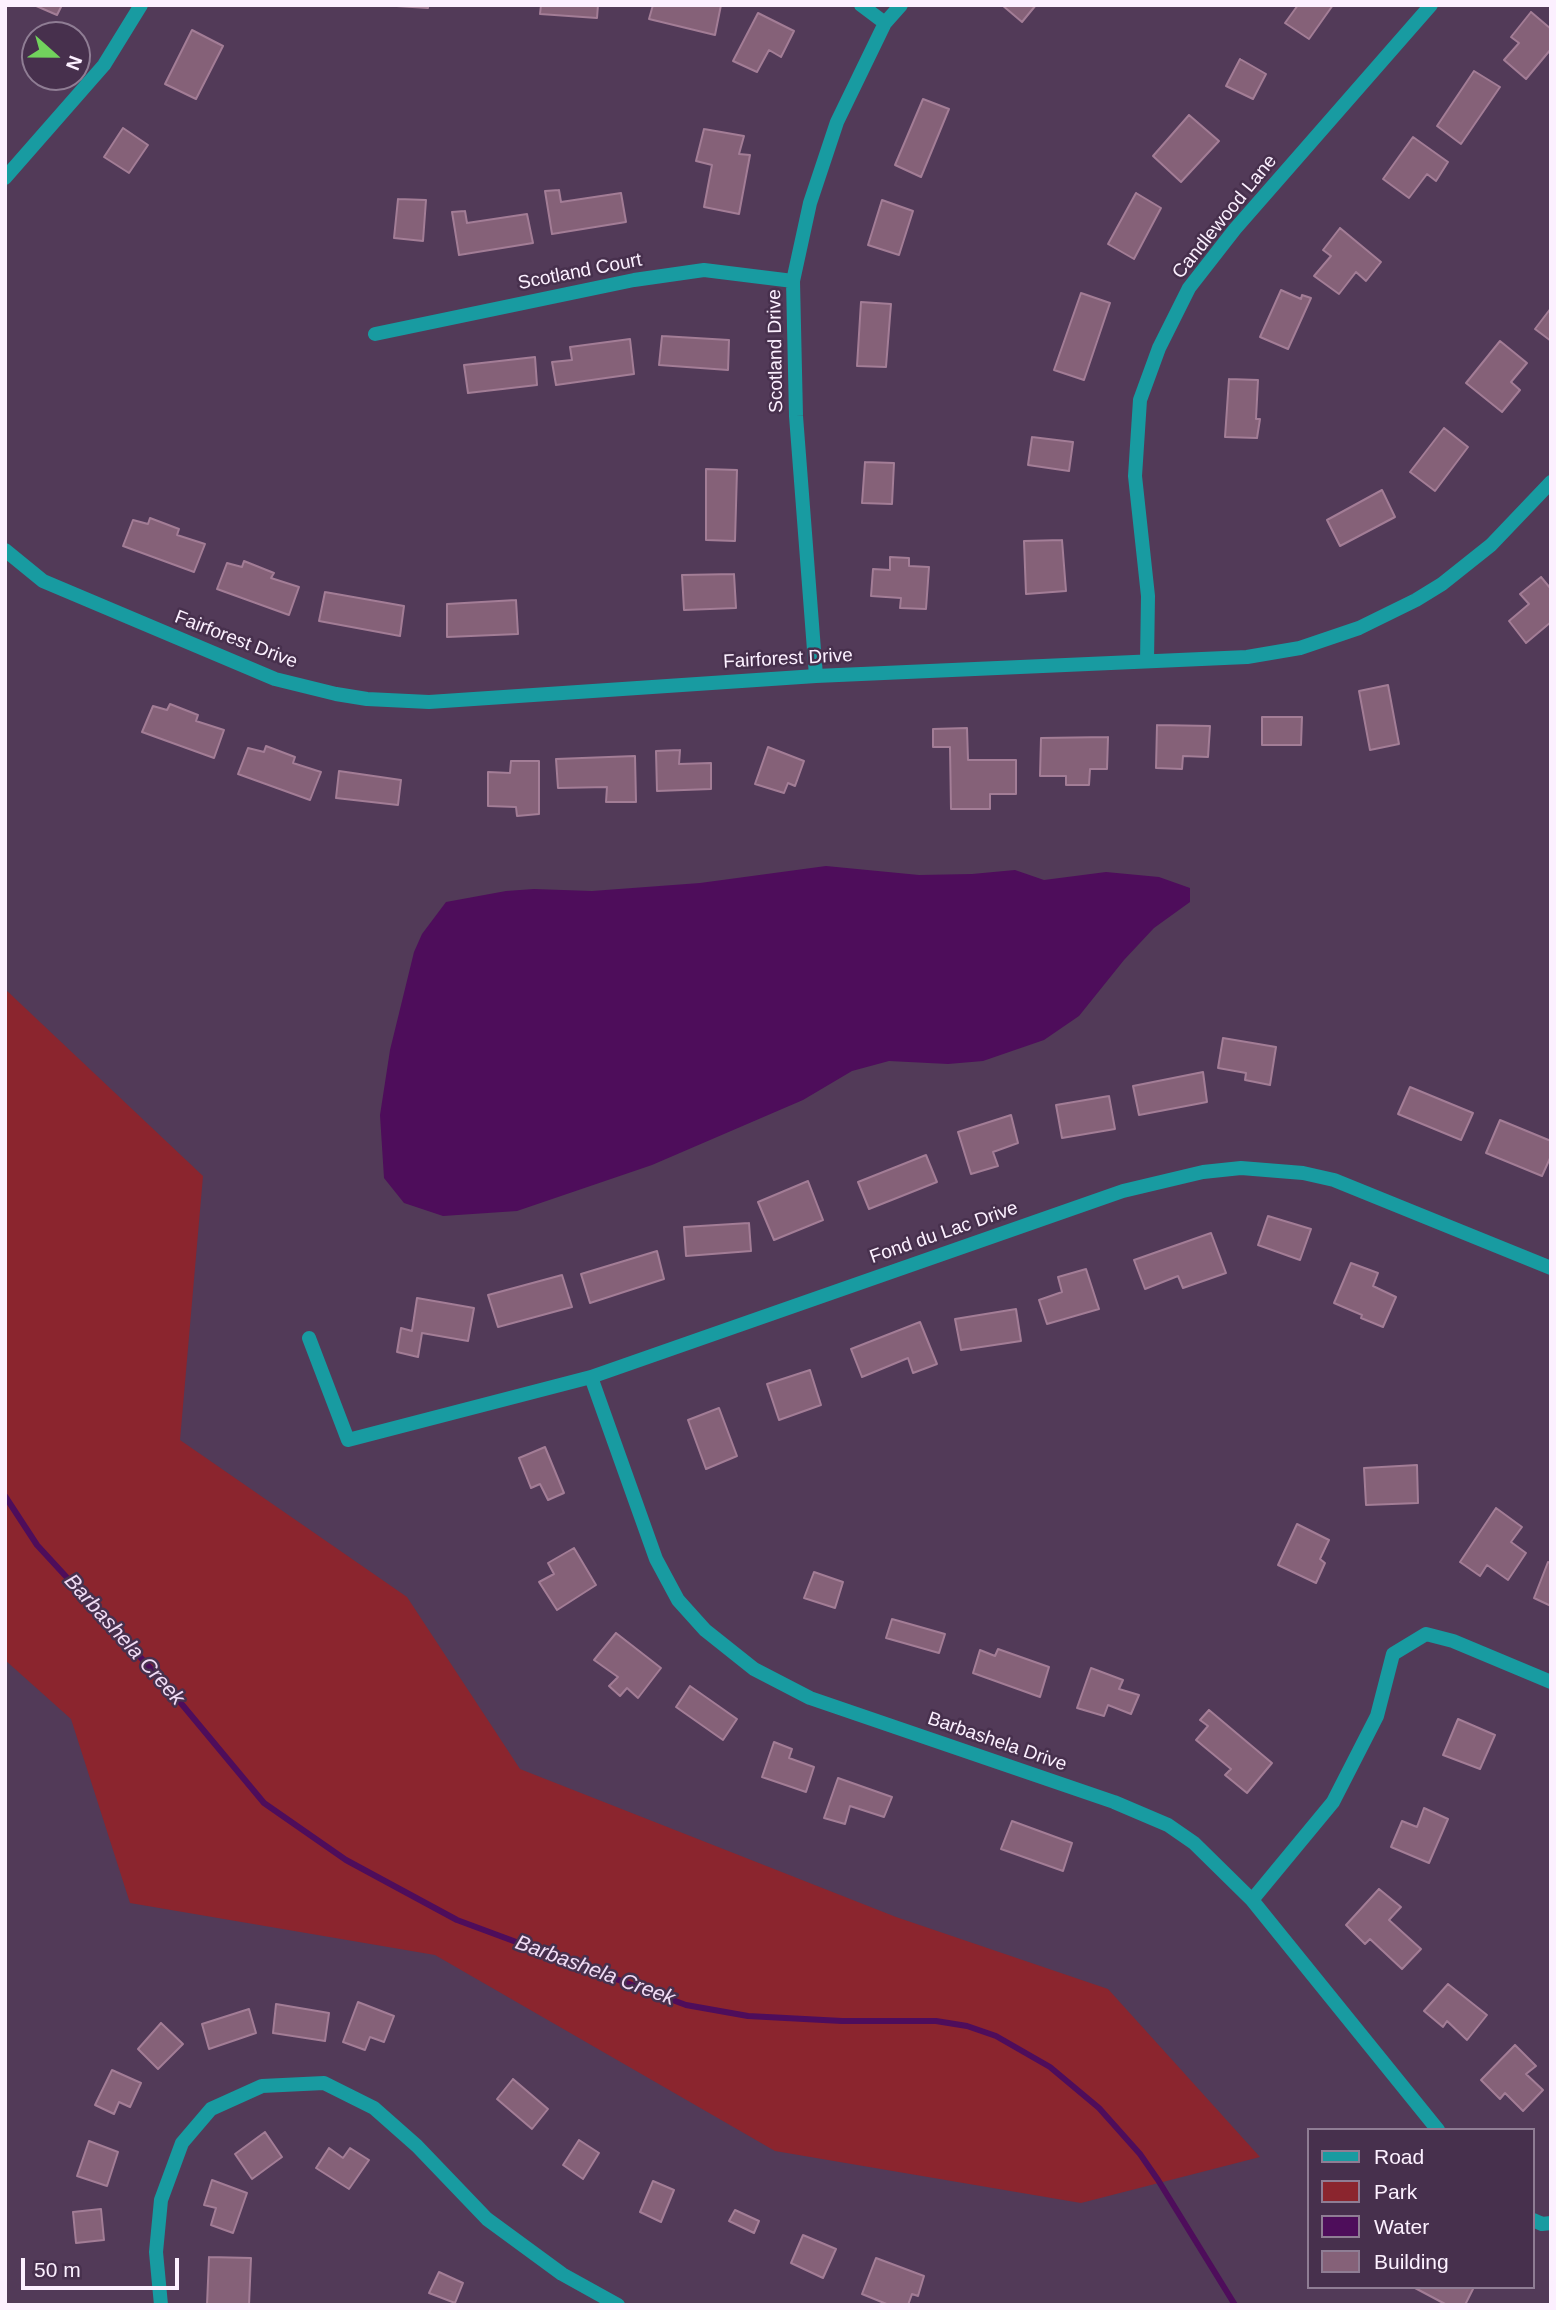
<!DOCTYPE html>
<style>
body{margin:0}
#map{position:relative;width:1556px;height:2310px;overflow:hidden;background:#523a58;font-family:Arial,sans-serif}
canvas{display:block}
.frame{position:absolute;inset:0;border:7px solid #fcf0ff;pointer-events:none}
.legend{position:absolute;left:1307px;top:2128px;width:228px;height:161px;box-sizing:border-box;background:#47304d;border:2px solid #8f7d94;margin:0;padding:9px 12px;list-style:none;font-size:21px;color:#fcf0ff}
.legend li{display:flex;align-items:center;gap:14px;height:35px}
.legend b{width:35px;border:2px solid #8f7d94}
.north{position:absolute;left:21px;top:21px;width:70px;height:70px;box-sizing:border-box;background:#47304d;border:2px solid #8f7d94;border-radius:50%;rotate:111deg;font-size:19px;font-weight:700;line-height:28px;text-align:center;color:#fcf0ff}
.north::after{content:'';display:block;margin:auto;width:24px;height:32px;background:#72d25d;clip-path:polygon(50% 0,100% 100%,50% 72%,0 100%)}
.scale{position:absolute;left:21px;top:2258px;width:158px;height:32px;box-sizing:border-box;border:4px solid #fcf0ff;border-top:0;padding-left:9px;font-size:21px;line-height:24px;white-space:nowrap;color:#fcf0ff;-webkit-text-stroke:5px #47304d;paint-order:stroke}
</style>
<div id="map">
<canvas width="1556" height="2310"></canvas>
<div class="frame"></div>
<ul class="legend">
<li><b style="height:9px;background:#189ba1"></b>Road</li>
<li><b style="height:19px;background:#8b252e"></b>Park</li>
<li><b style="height:19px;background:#4e0d5b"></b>Water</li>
<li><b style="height:19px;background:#856178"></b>Building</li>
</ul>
<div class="north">N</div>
<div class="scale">50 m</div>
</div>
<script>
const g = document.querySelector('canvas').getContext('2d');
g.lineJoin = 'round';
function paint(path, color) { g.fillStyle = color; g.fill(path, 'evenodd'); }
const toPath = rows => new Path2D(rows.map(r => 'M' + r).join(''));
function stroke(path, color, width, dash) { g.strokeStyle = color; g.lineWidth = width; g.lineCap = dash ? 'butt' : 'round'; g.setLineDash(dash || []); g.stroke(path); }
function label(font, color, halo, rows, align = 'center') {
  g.font = font + ' Arial,sans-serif'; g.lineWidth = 5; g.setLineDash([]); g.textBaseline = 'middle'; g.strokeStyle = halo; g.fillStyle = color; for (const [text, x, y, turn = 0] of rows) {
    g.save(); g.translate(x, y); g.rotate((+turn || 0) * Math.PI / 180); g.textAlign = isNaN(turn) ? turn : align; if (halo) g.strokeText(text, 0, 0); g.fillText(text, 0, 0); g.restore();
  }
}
paint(toPath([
 [5,989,203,1176,180,1440,407,1597,520,1769,896,1917,1108,1989,1260,2157,1081,2203,775,2151,435,1955,130,1903,71,1719,5,1660]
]), '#8b252e');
paint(toPath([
 [826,866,919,875,972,874,1015,870,1044,880,1106,872,1159,877,1190,888,1190,902,1154,928,1124,960,1079,1016,1044,1040,983,1061,948,1064,889,1061,852,1071,803,1100,652,1165,517,1211,443,1216,404,1203,384,1178,380,1115,390,1050,414,952,422,934,446,902,506,891,534,889,592,891,700,883]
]), '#4e0d5b');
stroke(toPath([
 [5,1496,37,1545,165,1684,264,1803,346,1860,457,1920,686,2005,748,2016,842,2021,936,2021,967,2026,996,2036,1050,2067,1099,2108,1140,2154,1158,2180,1235,2305]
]), '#4e0d5b', 6);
const building = toPath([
 [34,5,62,5,57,15,34,5],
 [381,5,428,5,428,8,381,5],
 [541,5,598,5,597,18,540,14,541,5],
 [653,5,721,5,715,35,649,19,653,5],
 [1002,5,1036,5,1022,22,1002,5],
 [1298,5,1333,5,1309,39,1285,23,1298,5],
 [1531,12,1551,29,1551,49,1526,79,1504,60,1519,43,1511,37,1531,12],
 [758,13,794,31,781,57,769,50,757,72,733,61,758,13],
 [192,30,223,46,196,99,165,84,192,30],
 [1240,59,1266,74,1253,99,1226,86,1240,59],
 [1474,71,1500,87,1461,144,1437,126,1474,71],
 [923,99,949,109,921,177,895,165,923,99],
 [1189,115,1219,141,1181,182,1153,156,1189,115],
 [123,128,148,145,129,173,104,157,123,128],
 [704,129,744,136,739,154,750,155,739,214,704,207,712,165,696,161,704,129],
 [1413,137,1448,162,1436,181,1427,174,1409,198,1383,179,1413,137],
 [559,190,561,202,621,193,626,222,552,234,545,191,559,190],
 [1136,193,1161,208,1134,259,1108,244,1136,193],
 [398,199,426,200,423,241,394,238,398,199],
 [882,200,913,211,899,255,868,245,882,200],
 [465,211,467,223,527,214,533,243,459,255,452,212,465,211],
 [1340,228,1381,262,1366,281,1356,272,1339,294,1314,276,1331,256,1323,250,1340,228],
 [1281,290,1301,299,1302,295,1311,298,1288,349,1260,337,1281,290],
 [1081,293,1110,303,1084,380,1054,370,1081,293],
 [861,302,891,304,886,367,857,366,861,302],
 [1551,308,1551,341,1535,329,1551,308],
 [662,336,729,340,728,370,659,365,662,336],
 [630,339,634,374,556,385,552,362,572,360,570,347,630,339],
 [1500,341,1527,363,1511,382,1520,390,1502,412,1466,383,1500,341],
 [535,357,537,385,468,393,464,365,535,357],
 [1229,379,1258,380,1256,419,1260,419,1257,438,1225,437,1229,379],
 [1444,428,1468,447,1435,491,1410,472,1444,428],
 [1032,437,1073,442,1069,471,1028,465,1032,437],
 [865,462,894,463,892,504,862,503,865,462],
 [706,469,737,470,735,541,706,540,706,469],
 [1382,490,1395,517,1340,546,1327,520,1382,490],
 [150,518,179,529,177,535,205,544,194,572,123,546,133,520,148,524,150,518],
 [1062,540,1066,591,1026,594,1024,541,1062,540],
 [890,557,909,558,909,566,929,567,926,609,900,608,901,598,871,596,873,569,890,570,890,557],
 [244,561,274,573,271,578,299,587,289,615,217,589,227,563,242,567,244,561],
 [734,574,736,608,684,610,682,575,734,574],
 [1541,577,1551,589,1551,622,1526,643,1509,621,1529,604,1520,594,1541,577],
 [325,592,404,606,400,636,319,621,325,592],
 [516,600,518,634,447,637,447,604,516,600],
 [1388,685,1399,744,1370,750,1359,691,1388,685],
 [170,704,198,715,196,721,224,730,214,758,142,732,153,706,167,710,170,704],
 [1262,717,1302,717,1301,745,1262,745,1262,717],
 [1157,725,1210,726,1208,757,1183,756,1182,769,1156,768,1157,725],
 [967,728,968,760,1016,760,1016,794,990,794,990,809,951,809,950,747,933,747,933,729,967,728],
 [1108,737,1107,769,1090,769,1089,785,1066,785,1066,776,1040,776,1041,738,1108,737],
 [266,746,295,757,293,763,321,772,310,800,238,774,248,748,264,752,266,746],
 [768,747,804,761,795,786,788,783,784,793,755,784,768,747],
 [680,750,679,764,711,763,711,789,657,791,656,751,680,750],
 [635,756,636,802,606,802,607,787,558,788,556,759,635,756],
 [511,761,539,761,539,814,517,816,516,807,488,806,488,772,510,773,511,761],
 [339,771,401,780,398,805,336,798,339,771],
 [1223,1038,1276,1047,1270,1085,1245,1080,1246,1073,1218,1068,1223,1038],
 [1203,1072,1207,1102,1139,1115,1133,1086,1203,1072],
 [1410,1087,1473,1113,1461,1140,1398,1114,1410,1087],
 [1109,1096,1115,1129,1062,1138,1056,1105,1109,1096],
 [1011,1115,1018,1143,993,1152,998,1166,971,1174,958,1132,1011,1115],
 [1500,1120,1551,1141,1551,1156,1542,1176,1486,1153,1500,1120],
 [926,1155,937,1182,869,1209,858,1182,926,1155],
 [808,1181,823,1220,774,1240,758,1202,808,1181],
 [1268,1216,1311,1229,1300,1260,1258,1245,1268,1216],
 [749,1223,751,1251,686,1256,684,1227,749,1223],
 [1211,1233,1226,1273,1183,1288,1178,1276,1145,1289,1134,1260,1211,1233],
 [657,1251,664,1279,590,1303,581,1274,657,1251],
 [1351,1263,1378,1273,1373,1286,1396,1297,1383,1327,1361,1318,1362,1315,1334,1303,1351,1263],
 [1086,1269,1099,1309,1047,1324,1039,1300,1062,1292,1058,1277,1086,1269],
 [562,1275,572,1307,498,1327,488,1295,562,1275],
 [417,1298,474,1308,468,1341,422,1333,418,1357,397,1352,401,1328,412,1331,417,1298],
 [1016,1309,1021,1341,961,1350,955,1319,1016,1309],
 [920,1322,937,1364,913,1373,908,1358,862,1377,851,1349,920,1322],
 [810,1370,821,1405,779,1420,767,1384,810,1370],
 [719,1408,737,1456,706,1469,688,1420,719,1408],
 [545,1447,564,1493,548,1500,540,1484,531,1488,519,1458,545,1447],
 [1417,1465,1418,1503,1366,1505,1364,1468,1417,1465],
 [1496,1508,1522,1527,1511,1542,1526,1553,1508,1580,1487,1565,1480,1576,1460,1562,1496,1508],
 [1297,1524,1329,1540,1320,1559,1325,1563,1316,1583,1278,1565,1297,1524],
 [574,1548,596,1585,557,1610,539,1582,554,1574,548,1563,574,1548],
 [1548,1562,1551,1563,1551,1606,1534,1598,1548,1562],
 [814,1572,843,1582,835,1608,804,1598,814,1572],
 [892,1619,945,1634,939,1653,886,1638,892,1619],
 [616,1633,661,1668,638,1698,627,1688,620,1696,609,1686,618,1677,594,1660,616,1633],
 [998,1649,1049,1667,1040,1697,973,1673,980,1650,995,1656,998,1649],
 [1091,1668,1123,1680,1119,1689,1139,1695,1131,1714,1108,1705,1104,1716,1077,1708,1091,1668],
 [690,1686,737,1719,723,1740,676,1707,690,1686],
 [1209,1710,1272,1763,1247,1793,1225,1775,1231,1769,1196,1740,1208,1726,1200,1720,1209,1710],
 [1458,1719,1495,1735,1480,1769,1443,1755,1458,1719],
 [774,1742,792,1749,789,1758,814,1767,806,1792,762,1777,774,1742],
 [838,1778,892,1797,884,1817,850,1806,845,1824,824,1818,838,1778],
 [1424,1808,1448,1819,1429,1863,1391,1847,1402,1821,1417,1827,1424,1808],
 [1012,1821,1072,1843,1063,1871,1001,1849,1012,1821],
 [1379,1889,1401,1907,1389,1920,1421,1949,1402,1969,1370,1939,1365,1944,1346,1925,1379,1889],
 [1448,1984,1487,2015,1467,2040,1447,2021,1443,2027,1424,2011,1448,1984],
 [358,2002,394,2016,384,2042,370,2037,365,2050,343,2042,358,2002],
 [276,2004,329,2013,325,2041,273,2033,276,2004],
 [249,2009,256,2033,209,2049,202,2024,249,2009],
 [161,2023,183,2044,158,2069,138,2049,161,2023],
 [1515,2045,1536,2066,1526,2074,1543,2090,1523,2111,1505,2093,1500,2099,1481,2080,1515,2045],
 [112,2070,141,2083,130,2107,119,2102,114,2114,95,2105,112,2070],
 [513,2079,548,2109,532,2129,497,2099,513,2079],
 [265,2132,282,2157,252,2179,235,2154,265,2132],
 [579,2140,599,2153,583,2179,563,2165,579,2140],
 [89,2141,118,2152,107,2186,77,2176,89,2141],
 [329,2148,343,2158,350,2148,369,2160,349,2189,316,2168,329,2148],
 [212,2180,247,2193,233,2233,211,2225,216,2208,204,2205,212,2180],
 [653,2181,674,2190,661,2222,640,2212,653,2181],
 [101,2209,104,2240,76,2243,73,2212,101,2209],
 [735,2210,759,2221,754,2233,729,2221,735,2210],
 [803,2235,836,2249,823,2278,791,2263,803,2235],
 [209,2257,251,2258,249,2305,207,2305,209,2257],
 [876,2258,924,2276,918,2296,912,2294,908,2305,889,2305,862,2294,876,2258],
 [439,2272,463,2283,455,2303,429,2293,439,2272],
 [1471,2287,1473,2289,1465,2305,1447,2305,1415,2288,1471,2287]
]);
paint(building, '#856178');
stroke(building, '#a37d96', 2);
stroke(toPath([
 [861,5,885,23],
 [5,178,104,65,141,5],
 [375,334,634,280,704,270,793,281],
 [5,550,43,581,275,679,336,694,367,699,429,702,816,676,1247,657,1300,648,1359,628,1416,600,1442,584,1491,545,1551,482],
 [1147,661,1148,596,1135,476,1140,400,1159,348,1189,288,1235,229,1431,5],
 [816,676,796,416,793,281,810,203,837,122,885,23,901,5],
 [309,1338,348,1440,591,1377,1123,1191,1203,1172,1241,1168,1303,1173,1334,1180,1551,1268],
 [591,1377,656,1559,678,1600,705,1630,754,1669,810,1698,1114,1802,1168,1825,1194,1843,1252,1900,1438,2130],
 [1252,1900,1333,1802,1377,1716,1393,1654,1426,1634,1453,1641,1551,1682],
 [1533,2220,1542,2224,1551,2223],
 [161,2305,156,2252,161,2200,182,2143,211,2109,262,2086,324,2083,374,2108,417,2146,487,2219,562,2274,618,2305]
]), '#189ba1', 14);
label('19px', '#fcf0ff', '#47304d', [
 ["Candlewood Lane",1225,217,-51],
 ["Scotland Court",580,272,-11],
 ["Scotland Drive",776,351,-91],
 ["Fairforest Drive",236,640,21],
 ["Fairforest Drive",788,659,-3],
 ["Fond du Lac Drive",944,1233,-19],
 ["Barbashela Drive",997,1742,19]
]);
label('italic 21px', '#f1dcf5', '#47304d', [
 ["Barbashela Creek",124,1640,48],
 ["Barbashela Creek",595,1971,20]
]);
</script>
